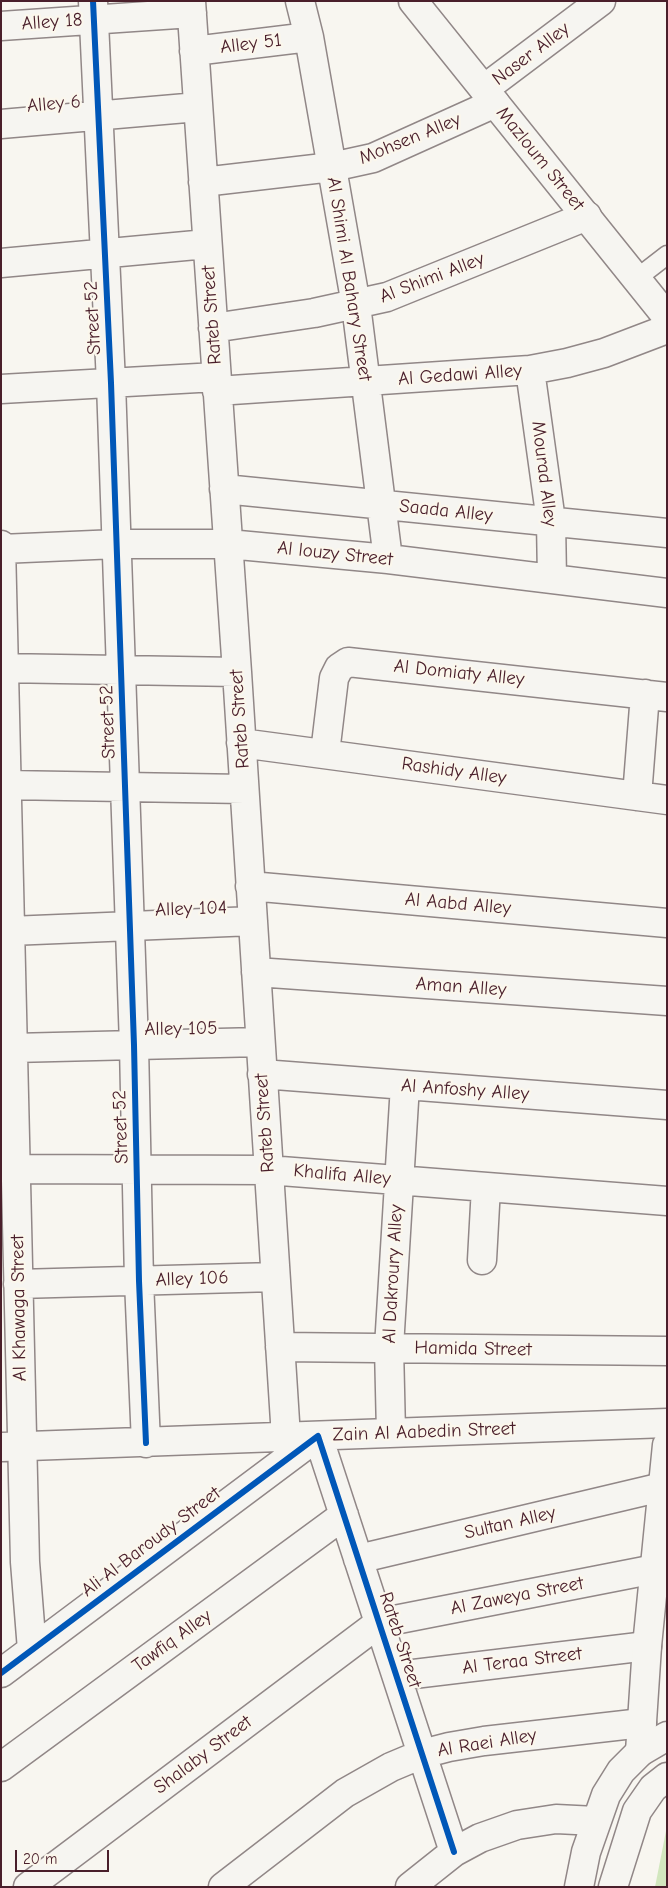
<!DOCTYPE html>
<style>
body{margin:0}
#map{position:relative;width:668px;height:1888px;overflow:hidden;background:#f8f6f0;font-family:"Comic Neue",sans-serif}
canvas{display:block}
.frame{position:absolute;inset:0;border:2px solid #4a1f2b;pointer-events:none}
.scale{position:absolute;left:15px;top:1850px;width:94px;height:22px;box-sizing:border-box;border:2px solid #4a1f2b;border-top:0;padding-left:6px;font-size:15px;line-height:18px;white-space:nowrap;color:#4a1f2b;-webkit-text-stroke:4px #fbf7ec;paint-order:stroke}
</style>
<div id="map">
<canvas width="668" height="1888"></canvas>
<div class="frame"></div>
<div class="scale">20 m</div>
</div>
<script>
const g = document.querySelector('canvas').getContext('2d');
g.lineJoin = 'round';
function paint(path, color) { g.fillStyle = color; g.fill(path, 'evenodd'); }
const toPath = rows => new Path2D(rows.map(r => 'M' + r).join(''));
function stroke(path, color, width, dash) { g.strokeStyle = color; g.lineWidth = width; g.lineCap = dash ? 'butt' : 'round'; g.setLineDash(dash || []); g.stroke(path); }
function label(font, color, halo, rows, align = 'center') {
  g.font = font + ' "Comic Neue",sans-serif'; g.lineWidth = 4.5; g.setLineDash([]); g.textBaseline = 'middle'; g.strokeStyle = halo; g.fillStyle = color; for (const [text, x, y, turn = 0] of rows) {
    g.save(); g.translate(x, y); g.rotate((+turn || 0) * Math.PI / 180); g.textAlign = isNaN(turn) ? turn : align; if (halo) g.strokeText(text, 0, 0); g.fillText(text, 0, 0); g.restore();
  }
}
paint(toPath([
 [666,1831,667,1887,655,1887]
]), '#d2e7be');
const service = toPath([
 [636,279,667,255]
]);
const minor = toPath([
 [93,1,111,383,134,1045,139,1281,146,1443],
 [191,1,237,672,286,1437],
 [300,1,309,37,356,305,388,559],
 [1,26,192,13],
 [194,51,309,37],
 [484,89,601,1],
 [1,124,198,107],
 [203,182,332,167,373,158,495,103],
 [1,263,207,244],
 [213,328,314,313,387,297,587,216],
 [530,370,551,521,552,579],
 [1,389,216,377],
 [217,391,530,370,567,363,604,353,667,329],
 [224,489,667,533],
 [1,545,25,1562,32,1650],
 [1,549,117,544,228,544,388,559,667,593],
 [1,668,237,672],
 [241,743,667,800],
 [325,753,334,678,339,668,348,662,667,697],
 [6,785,244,789],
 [637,796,645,694],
 [250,886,667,923],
 [10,931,253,921],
 [256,972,667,1001],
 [13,1048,260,1042],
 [262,1074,667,1105],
 [15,1169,268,1170,667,1201],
 [482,1260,486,1187],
 [18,1284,275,1277],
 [280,1347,667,1351],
 [391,1433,389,1347,405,1085],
 [1,1447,667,1423],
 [358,1559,662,1487],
 [1,1673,318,1436,454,1852],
 [397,1676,647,1646],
 [1,1767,344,1515],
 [28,1887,379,1623,655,1569],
 [223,1887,345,1793,391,1767,422,1754,449,1747,484,1741,642,1723],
 [410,1887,454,1852,480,1838,517,1825,556,1819,596,1821]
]);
const tertiary = toPath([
 [413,1,667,317],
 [640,1752,647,1646,667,1445]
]);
const secondary = toPath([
 [579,1887,586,1852,606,1795,621,1771,640,1752,667,1736],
 [613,1887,637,1811,653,1788,667,1777]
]);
stroke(service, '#918787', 21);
stroke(minor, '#918787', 31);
stroke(tertiary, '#918787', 31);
stroke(secondary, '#918787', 31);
stroke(service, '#f6f5f1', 18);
stroke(minor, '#f6f5f1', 28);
stroke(tertiary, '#f6f5f1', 28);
stroke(secondary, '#f6f5f1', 28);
stroke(toPath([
 [93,1,111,383,134,1045,139,1281,146,1443],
 [1,1673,318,1436,454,1852]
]), '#0057b8', 6);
label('19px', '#4a1f2b', '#fbf7ec', [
 ["Alley 18",52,22,-4],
 ["Alley 51",251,44,-7],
 ["Naser Alley",531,54,-37],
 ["Alley 6",54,104,-5],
 ["Mohsen Alley",410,139,-22],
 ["Mazloum Street",540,159,51],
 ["Al Shimi Alley",432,278,-21],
 ["Al Shimi Al Bahary Street",349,279,81],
 ["Rateb Street",212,315,-94],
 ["Street 52",93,318,-93],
 ["Al Gedawi Alley",460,375,-4],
 ["Mourad Alley",544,474,83],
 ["Saada Alley",446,511,6],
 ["Al louzy Street",335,554,6],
 ["Al Domiaty Alley",459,673,6],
 ["Rateb Street",240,719,-94],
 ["Street 52",108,722,-92],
 ["Rashidy Alley",454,771,8],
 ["Al Aabd Alley",458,904,5],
 ["Alley 104",191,909,-2],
 ["Aman Alley",461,987,4],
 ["Alley 105",181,1029,-1],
 ["Al Anfoshy Alley",465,1090,4],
 ["Rateb Street",265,1123,-94],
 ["Street 52",121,1127,-92],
 ["Khalifa Alley",342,1175,5],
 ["Al Dakroury Alley",393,1274,-87],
 ["Alley 106",192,1279,-2],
 ["Al Khawaga Street",19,1308,-91],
 ["Hamida Street",473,1349,1],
 ["Zain Al Aabedin Street",424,1432,-2],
 ["Sultan Alley",510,1523,-13],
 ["Ali Al Baroudy Street",151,1542,-37],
 ["Al Zaweya Street",517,1596,-11],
 ["Rateb Street",400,1640,72],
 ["Tawfiq Alley",172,1641,-36],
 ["Al Teraa Street",522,1661,-7],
 ["Al Raei Alley",487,1743,-9],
 ["Shalaby Street",203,1755,-37]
]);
</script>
